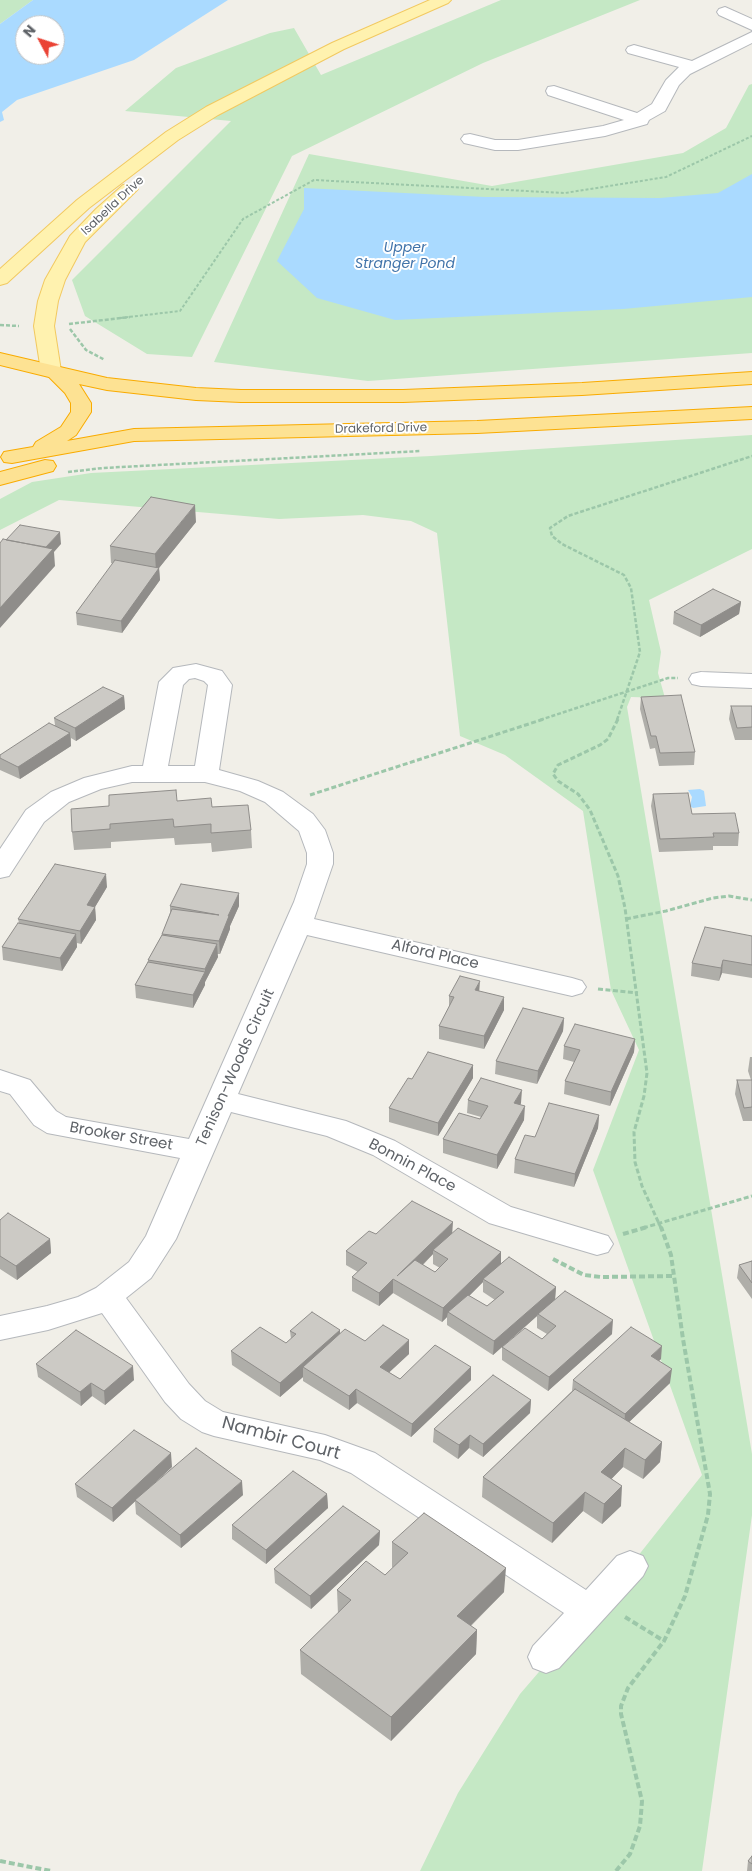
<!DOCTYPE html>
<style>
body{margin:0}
#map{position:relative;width:752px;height:1871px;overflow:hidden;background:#f1efe8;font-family:Poppins,sans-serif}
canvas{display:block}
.north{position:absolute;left:15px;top:15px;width:50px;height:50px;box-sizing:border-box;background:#fff;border:1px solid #bfc1c3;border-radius:50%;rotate:310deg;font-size:14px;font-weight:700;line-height:20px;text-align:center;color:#5f6368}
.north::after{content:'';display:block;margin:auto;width:18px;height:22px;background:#ea4335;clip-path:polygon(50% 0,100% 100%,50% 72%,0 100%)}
</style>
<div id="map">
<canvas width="752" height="1871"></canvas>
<div class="north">N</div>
</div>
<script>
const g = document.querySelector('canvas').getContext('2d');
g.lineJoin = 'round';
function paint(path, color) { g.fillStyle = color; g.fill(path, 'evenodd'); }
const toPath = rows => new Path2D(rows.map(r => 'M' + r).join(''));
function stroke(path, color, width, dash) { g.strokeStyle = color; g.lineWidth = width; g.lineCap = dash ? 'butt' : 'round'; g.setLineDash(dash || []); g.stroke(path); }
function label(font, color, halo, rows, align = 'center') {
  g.font = font + ' Poppins,sans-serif'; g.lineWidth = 4; g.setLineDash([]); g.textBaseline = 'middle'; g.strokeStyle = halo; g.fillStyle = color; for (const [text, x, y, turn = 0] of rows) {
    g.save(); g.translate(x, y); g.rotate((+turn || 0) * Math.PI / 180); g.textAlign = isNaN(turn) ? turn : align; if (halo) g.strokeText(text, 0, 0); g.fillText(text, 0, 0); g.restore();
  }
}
paint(toPath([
 [0,0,33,0,0,24],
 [501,0,640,0,483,63,292,156,192,357,147,354,85,316,72,280,231,121,125,111,176,68,270,33,294,28,321,75],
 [752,84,752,353,368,381,214,362,309,154,492,186,683,153,726,128,749,85],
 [752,435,752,549,649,600,661,652,658,673,665,698,631,697,627,707,752,1454,752,1515,702,1871,420,1871,458,1793,520,1694,630,1566,702,1475,593,1170,639,1050,611,990,583,811,505,755,460,736,437,533,411,521,363,515,279,519,59,500,0,530,0,499,32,482,91,473,431,456]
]), '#c5e8c5');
paint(toPath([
 [33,0,228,0,134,60,17,100,2,112,4,120,0,122,0,24],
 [25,25,55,25,55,55,25,55],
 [752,174,752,297,623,309,395,320,317,298,277,261,304,209,304,188,485,197,660,198,718,193],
 [700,789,704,791,706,806,693,808,690,806,692,797,688,790]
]), '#aadaff');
const street = toPath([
 [725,7,752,19,752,30,719,15,717,12,719,9,725,7],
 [752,32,752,43,690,74,679,85,665,111,649,120,647,124,605,136,518,150,495,150,464,143,461,139,464,135,470,134,495,140,518,140,603,126,624,120,548,95,546,91,548,87,554,86,637,113,652,104,666,80,679,67,628,53,626,50,628,47,634,45,692,61,752,32],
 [196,664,222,671,232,685,219,770,258,781,283,792,313,814,325,830,333,853,333,864,314,919,572,978,582,981,586,987,582,993,572,996,307,935,238,1094,346,1121,395,1141,511,1207,608,1236,613,1244,608,1252,597,1255,489,1223,373,1155,327,1136,231,1112,176,1239,151,1278,126,1298,189,1384,205,1401,223,1412,325,1435,375,1453,586,1590,617,1556,630,1551,643,1556,648,1566,643,1576,559,1668,546,1673,533,1668,528,1657,533,1646,564,1613,351,1473,320,1460,214,1436,202,1432,181,1419,165,1402,102,1313,48,1330,0,1340,0,1316,47,1306,78,1297,96,1288,129,1262,146,1236,180,1158,47,1133,34,1125,10,1094,0,1091,0,1070,30,1080,56,1111,66,1117,189,1139,294,902,307,864,307,853,299,831,265,802,240,791,205,782,132,782,101,789,69,802,44,822,9,876,0,878,0,849,26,810,51,792,84,778,132,766,143,766,159,682,173,668,196,664],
 [195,678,204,681,208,685,195,766,168,766,183,685,189,679,195,678],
 [701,672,752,674,752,688,701,686,692,684,689,679,692,674,701,672]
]);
const primary = toPath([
 [430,0,451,0,448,3,344,49,218,115,178,140,89,208,7,283,0,285,0,269,77,200,166,132,206,107,332,43,430,0],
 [129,184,135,185,138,189,85,242,65,280,58,301,54,326,61,371,58,375,51,377,44,375,41,371,34,326,38,301,45,280,70,236,96,209,123,185,129,184]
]);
const highway = toPath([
 [0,353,107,378,196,388,241,390,403,390,582,383,752,372,752,384,582,395,403,402,241,402,196,400,107,390,79,384,91,403,91,412,76,435,67,441,134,429,477,421,752,407,752,419,477,433,134,441,12,463,4,462,1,457,4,452,33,447,36,442,61,427,71,412,71,403,65,393,49,377,0,365,0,353],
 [45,460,53,461,56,466,53,471,0,485,0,472,45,460]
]);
stroke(street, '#b5b8bc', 2);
stroke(primary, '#f2c960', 2);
stroke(highway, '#f9ab00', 2);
stroke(toPath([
 [120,318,180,311,243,219,314,180,565,193,666,177,752,136]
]), '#9cc7a9', 2, [3, 2]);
stroke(toPath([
 [69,324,130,317],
 [0,325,19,326],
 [70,329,86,350,105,360],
 [68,472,103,468,421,451],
 [540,720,668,678,678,678],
 [617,720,640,652,631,588,624,575,562,544,552,536,550,528,568,516,752,456]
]), '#9cc7a9', 2.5, [4, 2]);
stroke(toPath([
 [618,719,608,739,600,745,558,765,553,774,558,781,578,794,590,810,618,876,625,908,647,1073,644,1096,634,1132,635,1162,642,1186,661,1228],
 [310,795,544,719],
 [626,919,666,911,713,898,729,896,752,900],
 [598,989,638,993],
 [643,1228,752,1196]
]), '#9cc7a9', 3, [5, 2.5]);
stroke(toPath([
 [623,1234,647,1227],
 [553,1259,584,1275,601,1277,675,1276],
 [625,1617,664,1641],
 [0,1861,51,1871],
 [616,1871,630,1854,640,1826,642,1801,621,1714,621,1706,628,1688,664,1641,685,1596,708,1515,710,1494,683,1339,671,1255,661,1227]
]), '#9cc7a9', 4, [6, 3]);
paint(street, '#fff');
paint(primary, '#fff2af');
paint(highway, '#fde293');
paint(toPath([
 [196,522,159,568,160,580,122,633,77,625,76,613,113,564,111,563,110,546],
 [741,602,739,614,700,637,673,624,674,612],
 [124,696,125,709,76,741,71,738,71,746,20,779,0,770,0,755,55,725,54,718],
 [641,697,695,752,694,765,659,766,655,748,650,749,640,709],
 [731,706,752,706,752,740,735,740,729,719],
 [653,794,692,814,739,833,738,846,713,846,713,850,659,852,651,806],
 [177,801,212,807,251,830,252,848,212,852,211,843,175,845,174,838,111,842,111,848,74,850,72,832],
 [107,887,95,907,96,920,81,944,77,943,77,947,62,971,3,960,2,947,19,923,18,919],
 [170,906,239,906,230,926,230,929,220,954,217,954,218,957,205,982,205,985,193,1008,136,998,135,985,148,962,148,960,162,935,170,913],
 [752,936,752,978,722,973,719,981,691,976,692,963],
 [479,991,504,1010,484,1049,439,1039,439,1026,449,1007,449,996],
 [564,1018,563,1031,537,1084,495,1074,496,1061],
 [635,1039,634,1052,610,1106,564,1094,565,1081,574,1062,563,1059,564,1046],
 [750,1057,752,1057,752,1121,743,1121,735,1094,737,1080,751,1080,748,1071],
 [473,1065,473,1078,438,1136,389,1122,389,1108,412,1079],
 [468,1100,521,1103,520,1105,524,1120,497,1169,443,1153,443,1139,480,1119,481,1117,467,1113],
 [599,1115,598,1128,574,1187,514,1173,515,1159],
 [0,1220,50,1239,51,1253,17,1280,0,1269],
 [452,1233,501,1252,501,1264,556,1287,555,1299,612,1334,548,1391,502,1360,502,1347,493,1355,447,1325,447,1317,442,1322,393,1293,379,1306,352,1291,352,1277,358,1272,346,1265,346,1251,376,1234],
 [433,1254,433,1264,440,1268,435,1272,423,1265],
 [483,1282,483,1292,495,1300,487,1306,469,1296],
 [537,1316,537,1328,547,1334,542,1339,506,1344],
 [752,1261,752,1299,737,1278,739,1265],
 [340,1330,340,1333,365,1341,409,1354,389,1372,400,1379,471,1367,471,1380,411,1437,357,1403,349,1410,303,1381,303,1377,280,1397,232,1365,231,1351,286,1343,291,1339,290,1331],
 [661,1359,659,1361,670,1383,629,1422,662,1442,660,1462,643,1479,623,1467,611,1479,621,1506,602,1524,583,1511,552,1543,482,1497,483,1477,572,1391,573,1380],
 [36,1364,134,1380,105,1405,92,1396,81,1406,38,1377],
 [531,1400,530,1413,483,1457,469,1448,458,1459,433,1442,434,1429],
 [172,1467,144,1492,243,1495,181,1548,136,1514,135,1501,113,1522,77,1497,75,1484],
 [327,1494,328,1508,266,1564,232,1539,232,1525],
 [380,1531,379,1545,311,1609,275,1583,274,1569],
 [392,1542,504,1592,471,1626,477,1630,476,1654,391,1741,301,1674,300,1650,338,1614,337,1590,385,1575,393,1568,392,1567],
 [752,1856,752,1871,747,1871,748,1861]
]), '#afaea9');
paint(toPath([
 [195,505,196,522,159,568,160,580,122,633,121,621,156,571,155,554],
 [60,532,61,544,54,552,55,566,0,628,0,608,43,550],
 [741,602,739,614,700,637,701,625],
 [124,696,125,709,76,741,75,728],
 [70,733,71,746,20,779,18,767],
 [106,874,107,887,95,907,96,920,81,944,80,931,87,905],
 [239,893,239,906,230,926,230,929,220,954,219,941,228,916],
 [76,934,77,947,62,971,60,958],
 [217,944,218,957,205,982,205,985,193,1008,193,995,205,972,205,969],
 [723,960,722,973,719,981,721,968],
 [480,981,479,994,475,990],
 [504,997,504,1010,484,1049,484,1036],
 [564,1018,563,1031,537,1084,538,1071],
 [635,1039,634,1052,610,1106,611,1092],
 [473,1065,473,1078,438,1136,438,1123],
 [522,1090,521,1103,514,1117,514,1103],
 [525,1106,524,1120,497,1169,497,1155],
 [599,1115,598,1128,574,1187,575,1174],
 [453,1222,452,1236,433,1250,433,1254,402,1285,397,1276],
 [50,1239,51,1253,17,1280,16,1266],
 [501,1252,501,1266,483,1279,483,1282,451,1314,448,1312,447,1317,442,1322,443,1308],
 [393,1279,393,1293,379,1306,379,1293],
 [556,1287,555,1300,538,1314,537,1316,493,1355,494,1341],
 [613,1320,612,1334,548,1391,549,1377],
 [340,1330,340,1344,303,1367,303,1377,280,1397,280,1383],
 [409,1340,409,1354,380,1381,380,1367],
 [662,1346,661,1359,649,1370,651,1356],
 [133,1366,134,1380,105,1405,104,1391],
 [471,1367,471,1380,411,1437,412,1424],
 [672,1369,670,1383,624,1427,625,1414],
 [91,1383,92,1396,81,1406,80,1392],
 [356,1389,357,1403,349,1410,349,1396],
 [531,1400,530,1413,483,1457,483,1444],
 [470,1435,469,1448,458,1459,459,1445],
 [662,1442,660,1462,643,1479,645,1460],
 [625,1448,623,1467,599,1492,601,1472],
 [171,1453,172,1467,113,1522,112,1508],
 [242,1481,243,1495,181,1548,180,1535],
 [622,1486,621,1506,602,1524,604,1504],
 [585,1492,583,1511,552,1543,553,1523],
 [327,1494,328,1508,266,1564,266,1550],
 [380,1531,379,1545,311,1609,310,1596],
 [506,1568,504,1592,456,1640,457,1616],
 [477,1630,476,1654,391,1741,391,1717]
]), '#8f8d8a');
const building = toPath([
 [151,497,195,505,155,554,110,546,151,497],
 [20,525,60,532,46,547,6,540,20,525],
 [3,539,53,549,0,608,0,543,3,539],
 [115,560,159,568,121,621,76,613,115,560],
 [713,589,741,602,701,625,674,612,713,589],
 [103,687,124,696,75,728,54,718,103,687],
 [681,695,695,752,660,753,656,736,651,736,641,697,681,695],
 [731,706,752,706,752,727,737,728,731,706],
 [49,723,70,733,18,767,0,758,0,755,49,723],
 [176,790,177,801,211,798,212,807,248,805,251,830,211,833,211,824,174,827,173,819,110,824,110,829,72,832,71,809,109,806,109,795,176,790],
 [688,793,692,814,735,813,739,833,713,833,714,837,660,839,653,794,688,793],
 [55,864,106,874,87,905,95,907,80,931,18,919,55,864],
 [181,884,239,893,228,916,229,916,219,941,162,934,172,909,219,915,170,906,181,884],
 [18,923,76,934,60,958,2,947,18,923],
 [705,927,752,936,752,965,723,960,721,968,692,963,705,927],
 [162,935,217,944,205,969,148,960,162,935],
 [148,962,205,972,193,995,135,985,148,962],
 [460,976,480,981,475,990,504,997,484,1036,439,1026,454,997,449,996,460,976],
 [523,1008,564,1018,538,1071,496,1061,523,1008],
 [575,1024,635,1039,611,1092,565,1081,580,1050,564,1046,575,1024],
 [428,1052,473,1065,438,1123,389,1108,408,1078,412,1079,428,1052],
 [481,1078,522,1090,514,1103,525,1106,497,1155,443,1139,459,1113,480,1119,488,1106,468,1100,481,1078],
 [737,1080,752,1080,752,1107,744,1108,737,1080],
 [549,1103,599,1115,575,1174,515,1159,525,1135,535,1137,549,1103],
 [412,1201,453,1222,397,1276,415,1260,435,1272,448,1259,433,1250,458,1228,501,1252,443,1308,393,1279,379,1293,352,1277,367,1263,346,1251,369,1231,376,1234,412,1201],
 [8,1213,50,1239,16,1266,0,1256,0,1220,8,1213],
 [509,1257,556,1287,494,1341,448,1312,468,1295,487,1306,504,1292,483,1279,509,1257],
 [752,1261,752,1283,739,1265,752,1261],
 [565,1291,613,1320,549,1377,502,1347,525,1328,542,1339,556,1326,538,1314,565,1291],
 [312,1312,340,1330,280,1383,231,1351,260,1327,286,1343,296,1334,290,1331,312,1312],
 [383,1325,409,1340,380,1367,400,1379,435,1345,471,1367,412,1424,356,1389,349,1396,303,1367,345,1329,365,1341,383,1325],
 [631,1327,662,1346,651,1356,672,1369,625,1414,573,1380,631,1327],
 [76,1330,133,1366,104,1391,91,1383,80,1392,36,1364,76,1330],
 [493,1375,531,1400,483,1444,470,1435,459,1445,434,1429,493,1375],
 [575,1389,662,1442,645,1460,625,1448,601,1472,622,1486,604,1504,585,1492,553,1523,483,1477,575,1389],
 [134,1430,171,1453,112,1508,75,1484,134,1430],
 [196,1448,242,1481,180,1535,135,1500,196,1448],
 [293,1471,327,1494,266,1550,232,1525,293,1471],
 [343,1506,380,1531,310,1596,274,1569,343,1506],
 [424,1513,506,1568,457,1616,477,1630,391,1717,300,1650,351,1600,337,1590,366,1561,385,1575,408,1553,392,1542,424,1513],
 [752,1856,752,1864,748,1861,752,1856]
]);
paint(building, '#cccac5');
stroke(building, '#8f8d8a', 1);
label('12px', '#5f6368', '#fff', [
 ["Isabella Drive",113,206,-43],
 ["Drakeford Drive",381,429,-1]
]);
label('italic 14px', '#4174aa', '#fff', [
 ["Upper",405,248],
 ["Stranger Pond",405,264]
]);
label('15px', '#5f6368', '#fff', [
 ["Alford Place",435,955,13],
 ["Tenison-Woods Circuit",236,1068,-66],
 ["Brooker Street",121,1137,10],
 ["Bonnin Place",412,1166,28]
]);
label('18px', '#5f6368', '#fff', [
 ["Nambir Court",281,1439,15]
]);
</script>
